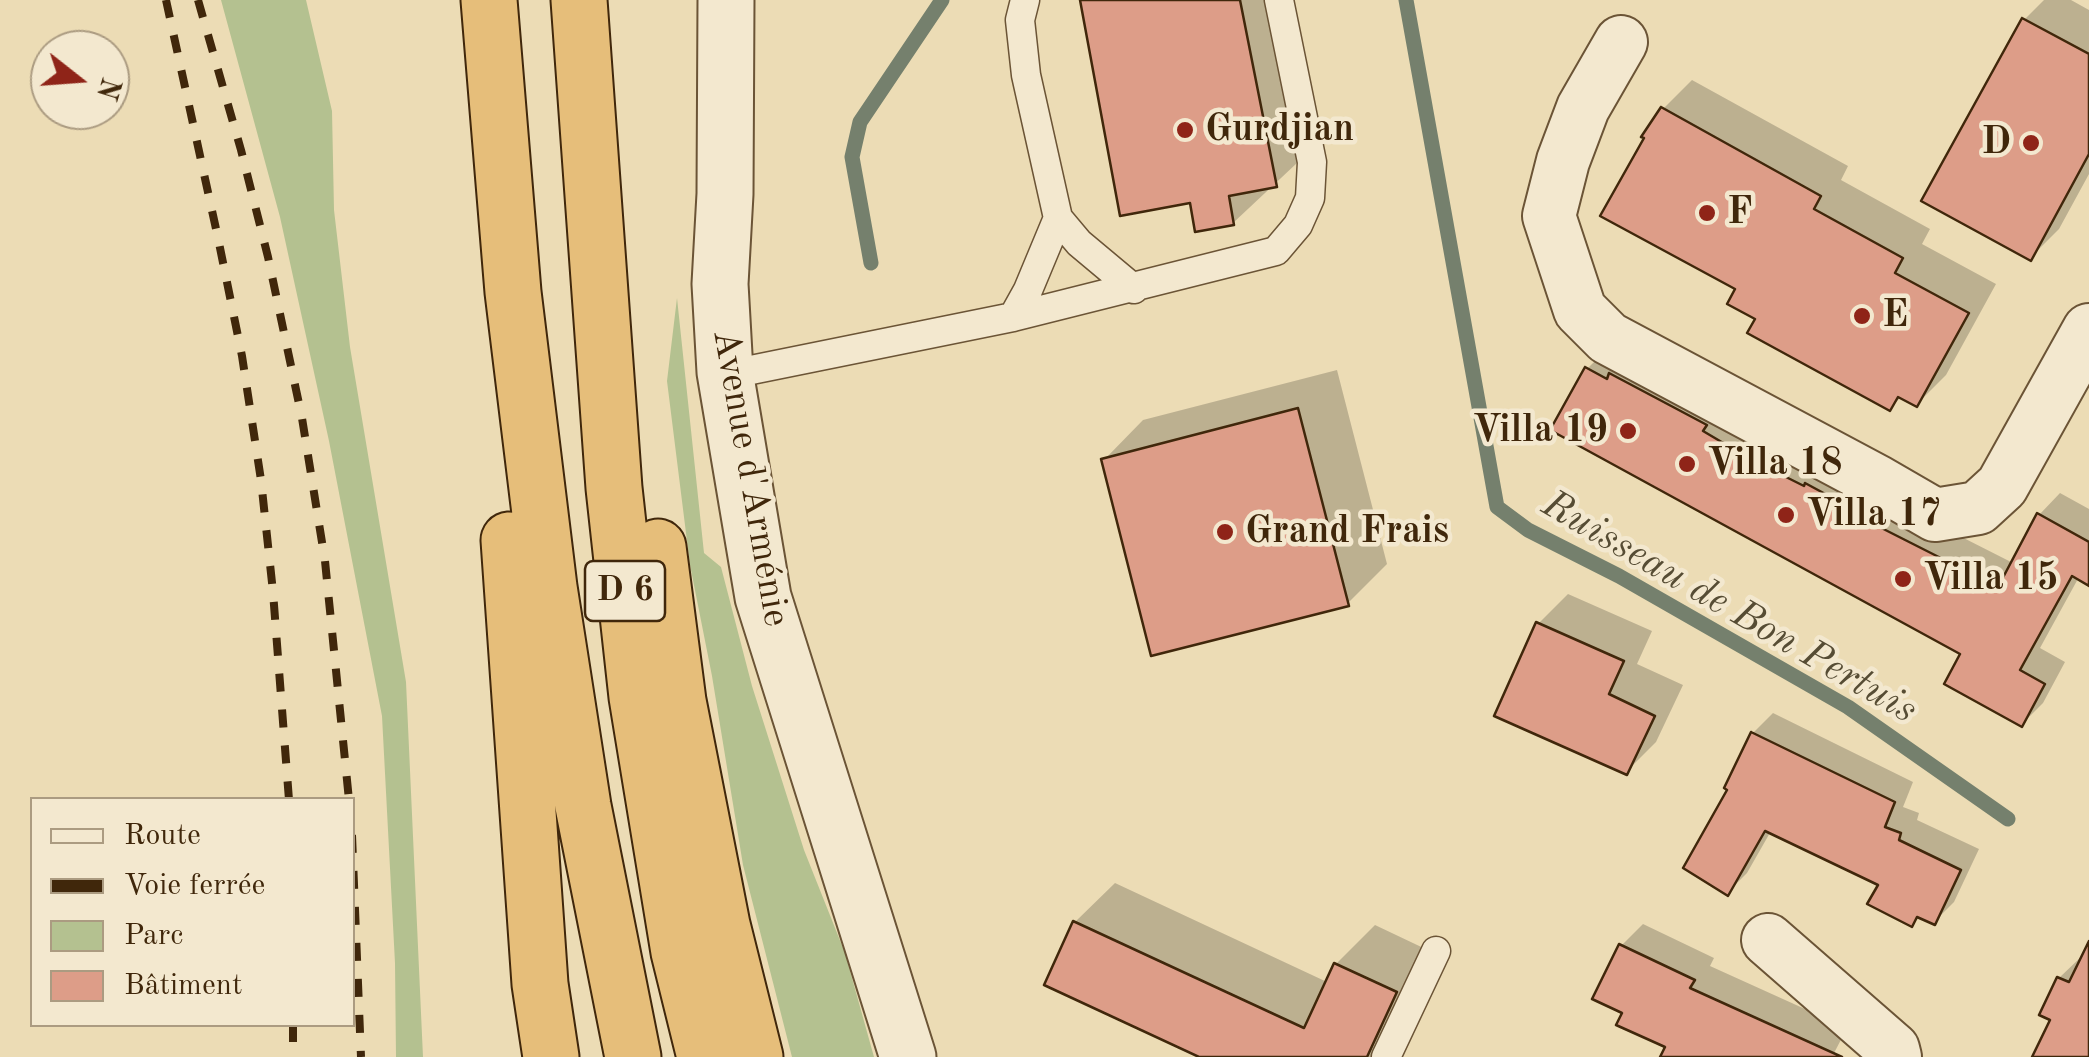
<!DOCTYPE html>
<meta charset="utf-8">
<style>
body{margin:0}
#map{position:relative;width:2089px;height:1057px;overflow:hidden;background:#ecdcb5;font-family:"Old Standard TT",serif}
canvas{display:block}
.legend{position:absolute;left:30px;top:797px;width:325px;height:230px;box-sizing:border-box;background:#f3e8cf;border:2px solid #ab9b81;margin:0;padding:12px 18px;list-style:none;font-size:30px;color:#40270b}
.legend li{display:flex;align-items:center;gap:20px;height:50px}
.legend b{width:50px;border:2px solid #ab9b81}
.north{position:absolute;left:30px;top:30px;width:100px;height:100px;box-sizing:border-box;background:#f3e8cf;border:2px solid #ab9b81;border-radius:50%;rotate:107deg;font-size:28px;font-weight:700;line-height:40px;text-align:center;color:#40270b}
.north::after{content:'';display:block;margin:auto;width:35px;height:45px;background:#8f2418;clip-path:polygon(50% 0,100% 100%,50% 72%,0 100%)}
</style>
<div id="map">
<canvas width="2089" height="1057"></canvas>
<ul class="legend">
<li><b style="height:12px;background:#f3e8cf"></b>Route</li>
<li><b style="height:12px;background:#40270b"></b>Voie ferrée</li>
<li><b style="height:28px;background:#b4c190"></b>Parc</li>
<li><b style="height:28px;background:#dd9d88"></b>Bâtiment</li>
</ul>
<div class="north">N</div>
</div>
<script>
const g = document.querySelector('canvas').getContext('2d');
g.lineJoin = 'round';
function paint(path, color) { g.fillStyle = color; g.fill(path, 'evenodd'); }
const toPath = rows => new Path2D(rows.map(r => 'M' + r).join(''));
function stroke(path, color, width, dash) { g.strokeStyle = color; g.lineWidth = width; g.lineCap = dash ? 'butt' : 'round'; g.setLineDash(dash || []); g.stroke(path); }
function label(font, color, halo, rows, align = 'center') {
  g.font = font + ' "Old Standard TT",serif'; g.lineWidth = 9; g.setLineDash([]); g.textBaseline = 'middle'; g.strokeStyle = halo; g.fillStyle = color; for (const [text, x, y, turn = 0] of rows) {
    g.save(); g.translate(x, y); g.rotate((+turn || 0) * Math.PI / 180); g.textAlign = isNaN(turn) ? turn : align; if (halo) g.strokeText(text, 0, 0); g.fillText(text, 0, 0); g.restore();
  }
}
paint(toPath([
 [221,0,306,0,332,111,334,210,350,347,406,682,423,1057,396,1057,395,963,382,716,329,441,280,217],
 [677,298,704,553,721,567,752,686,804,850,845,953,874,1057,792,1057,743,865,712,676,690,565,667,381]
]), '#b4c190');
paint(toPath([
 [1083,0,1284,0,1313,148,1233,223,1192,200],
 [2044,0,2071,0,2089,10,2089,174,2059,229,2030,258,2024,20],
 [1692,80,1848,166,1841,180,1930,229,1922,244,1996,284,1946,375,1917,404,1902,396,1890,408,1758,318,1738,288,1663,109],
 [1609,347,1859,485,2013,563,2039,515,2060,493,2089,509,2089,583,2079,577,2040,648,2065,662,2043,703,2022,724,1964,653,1587,369],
 [1337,370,1387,564,1348,603,1104,460,1143,420],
 [1568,594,1652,631,1637,664,1683,685,1656,742,1626,772,1538,624],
 [1773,713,1913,782,1903,807,1919,813,1917,820,1979,849,1954,902,1934,922,1921,916,1912,924,1881,884,1771,831,1747,873,1727,893,1730,789,1727,787,1753,733],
 [1115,883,1327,982,1336,964,1375,925,1434,953,1386,1057,1201,1057,1075,922],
 [1643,924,1714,958,1710,966,1847,1028,1832,1057,1663,1057,1668,1046,1625,1012,1621,946],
 [2082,956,2089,959,2089,1057,2035,1057,2053,1019,2059,978]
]), '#0003');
stroke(toPath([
 [1406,0,1497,507,1528,530,1619,576,1848,707,2008,819],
 [871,263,852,157,860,122,942,0]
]), '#75806d', 15);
const building = toPath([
 [1080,0,1240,0,1277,187,1229,196,1234,225,1195,232,1190,203,1120,216,1080,0],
 [2022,18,2089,54,2089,154,2031,261,1921,201,2022,18],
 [1661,107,1821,196,1814,209,1903,258,1895,273,1969,313,1917,407,1898,397,1890,411,1747,333,1755,319,1727,304,1735,289,1600,216,1644,138,1641,137,1661,107],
 [1585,367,1607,379,1609,373,1707,425,1703,431,1725,444,1724,446,1804,486,1805,483,1842,503,1840,507,1998,587,2037,513,2089,542,2089,586,2072,576,2020,670,2045,684,2022,727,1944,684,1960,654,1550,430,1585,367],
 [1298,408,1349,606,1151,656,1101,459,1298,408],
 [1536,622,1624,661,1609,694,1655,716,1627,775,1494,716,1536,622],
 [1751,732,1895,802,1885,827,1901,833,1899,840,1961,870,1935,925,1917,917,1912,927,1867,904,1878,885,1765,831,1728,896,1683,868,1727,790,1724,788,1751,732],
 [1073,921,1304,1028,1334,963,1397,992,1367,1057,1199,1057,1044,985,1073,921],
 [2089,941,2089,1057,2032,1057,2050,1020,2039,1015,2057,977,2069,982,2089,941],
 [1619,944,1695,980,1690,988,1842,1057,1660,1057,1665,1047,1616,1025,1622,1013,1592,999,1619,944]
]);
paint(building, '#dd9d88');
stroke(building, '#40270b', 2.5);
const service = toPath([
 [1058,218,1079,243,1134,289],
 [1013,317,1028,290,1058,218,1026,75,1020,20,1025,0],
 [725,372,751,370,1013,317,1276,251,1298,225,1310,198,1312,162,1279,0],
 [1386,1057,1436,951]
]);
const minor = toPath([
 [1621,42,1583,108,1563,161,1549,216,1580,310,1608,338,1878,482,1935,515,1978,508,2002,486,2089,330],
 [1768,940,1893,1049,1895,1057]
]);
const tertiary = toPath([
 [726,0,725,194,720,284,725,372,763,597,908,1057]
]);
const trunk = toPath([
 [489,0,513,292,549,587,583,806,633,1057],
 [579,0,614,488,637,697,679,952,705,1057],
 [509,540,540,984,551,1057],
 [658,547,678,701,722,925,755,1057]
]);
stroke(service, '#6b5436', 31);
stroke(minor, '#6b5436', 56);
stroke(tertiary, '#6b5436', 59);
stroke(trunk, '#40270b', 59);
stroke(service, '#f3e8cf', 28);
stroke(minor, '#f3e8cf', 52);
stroke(tertiary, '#f3e8cf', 55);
stroke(trunk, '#e6be7a', 55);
stroke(toPath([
 [166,0,218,238,242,356,261,480,273,592,289,800],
 [198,0,241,150,268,257,302,418,325,561,349,800],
 [352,835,361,1057],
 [293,1024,293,1057]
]), '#40270b', 8, [18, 18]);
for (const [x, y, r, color] of [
 [1185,130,10,"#8f2418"],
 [2031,143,10,"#8f2418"],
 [1707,213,10,"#8f2418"],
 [1862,316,10,"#8f2418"],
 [1628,431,10,"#8f2418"],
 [1687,464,10,"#8f2418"],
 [1786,515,10,"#8f2418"],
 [1225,532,10,"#8f2418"],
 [1903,579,10,"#8f2418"]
]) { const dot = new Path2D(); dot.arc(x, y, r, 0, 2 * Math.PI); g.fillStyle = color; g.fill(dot); stroke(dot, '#f3e8cf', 4); }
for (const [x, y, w] of [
 [625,591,80]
]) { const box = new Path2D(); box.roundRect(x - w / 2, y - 30, w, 60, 8); g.fillStyle = '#f3e8cf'; g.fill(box); stroke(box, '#40270b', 2.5); }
label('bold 35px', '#40270b', null, [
 ["D 6",625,591]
]);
label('bold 38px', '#40270b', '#f3e8cf', [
 ["Gurdjian",1205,130],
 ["D",2011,143,"right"],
 ["F",1727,213],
 ["E",1882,316],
 ["Villa 19",1608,431,"right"],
 ["Villa 18",1707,464],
 ["Villa 17",1806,515],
 ["Grand Frais",1245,532],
 ["Villa 15",1923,579]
], 'left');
label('38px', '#40270b', '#f3e8cf', [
 ["Avenue d'Arménie",750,478,80]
]);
label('italic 40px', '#564c34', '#f3e8cf', [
 ["Ruisseau de Bon Pertuis",1729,608,30]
]);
</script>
